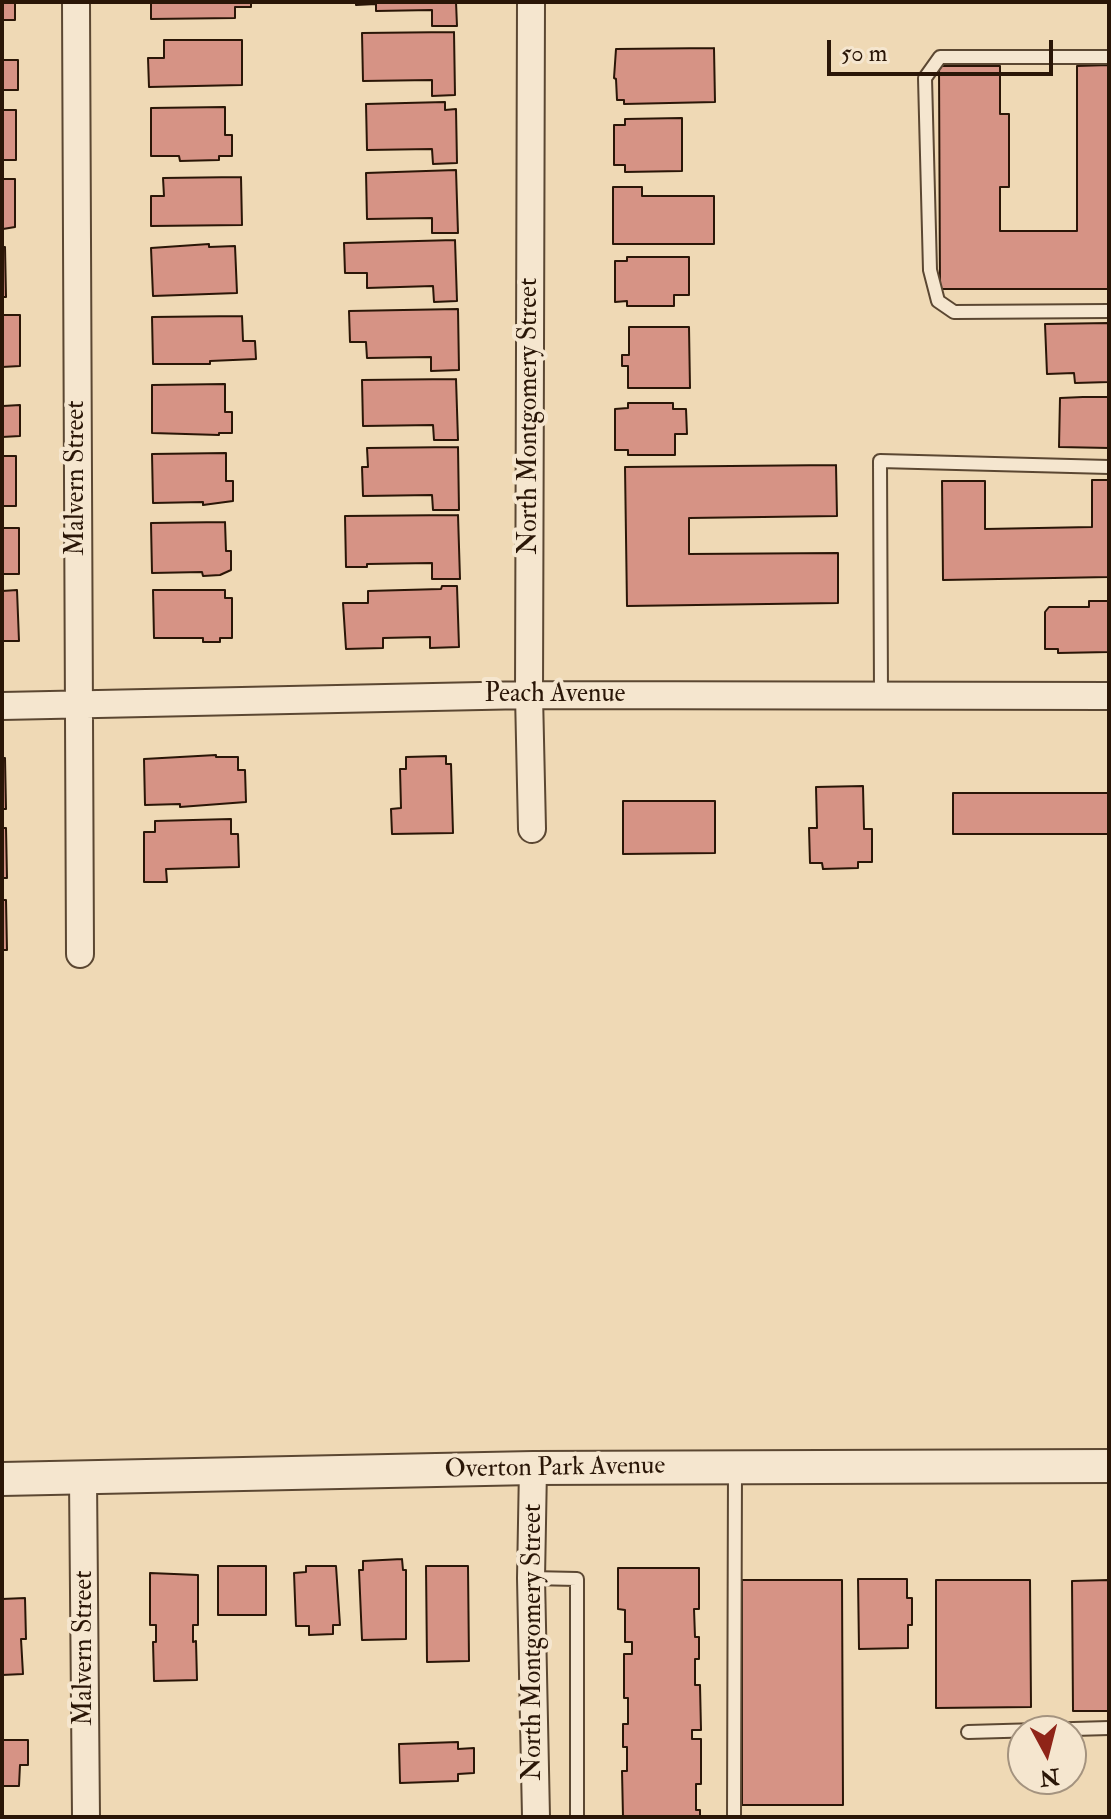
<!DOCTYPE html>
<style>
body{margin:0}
#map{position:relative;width:1111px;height:1819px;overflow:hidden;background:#efd9b5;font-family:"IM FELL Double Pica",serif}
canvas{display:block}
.frame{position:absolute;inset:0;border:4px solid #2a1607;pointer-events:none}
.north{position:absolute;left:1007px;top:1715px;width:80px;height:80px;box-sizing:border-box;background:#f5e6cf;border:2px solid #a4937f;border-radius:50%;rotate:173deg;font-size:22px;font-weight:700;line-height:32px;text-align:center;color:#2a1607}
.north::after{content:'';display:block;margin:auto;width:28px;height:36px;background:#8f2418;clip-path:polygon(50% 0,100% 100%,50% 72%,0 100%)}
.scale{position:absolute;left:827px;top:40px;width:226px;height:36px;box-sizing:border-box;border:4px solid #2a1607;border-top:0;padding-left:10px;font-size:24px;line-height:28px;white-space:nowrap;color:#2a1607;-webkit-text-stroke:6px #f5e6cf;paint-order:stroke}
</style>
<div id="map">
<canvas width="1111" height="1819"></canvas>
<div class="frame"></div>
<div class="north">N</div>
<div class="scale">50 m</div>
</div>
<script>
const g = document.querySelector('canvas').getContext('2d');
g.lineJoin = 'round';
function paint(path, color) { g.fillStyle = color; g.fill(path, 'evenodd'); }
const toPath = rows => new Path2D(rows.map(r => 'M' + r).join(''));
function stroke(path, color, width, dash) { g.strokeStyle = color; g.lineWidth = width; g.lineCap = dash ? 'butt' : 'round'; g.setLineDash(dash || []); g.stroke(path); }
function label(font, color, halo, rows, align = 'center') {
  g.font = font + ' "IM FELL Double Pica",serif'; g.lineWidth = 8; g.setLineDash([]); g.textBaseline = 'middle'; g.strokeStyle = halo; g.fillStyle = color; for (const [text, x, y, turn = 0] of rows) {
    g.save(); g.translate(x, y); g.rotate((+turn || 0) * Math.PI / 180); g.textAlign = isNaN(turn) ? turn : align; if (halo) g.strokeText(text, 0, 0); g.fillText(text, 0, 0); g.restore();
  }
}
const building = toPath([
 [2,2,15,2,15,20,2,20,2,2],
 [151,2,251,2,251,7,235,7,235,18,151,19,151,2],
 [356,2,456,2,457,26,432,26,432,10,376,11,376,4,356,5,356,2],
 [454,32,455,95,432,96,432,80,363,81,362,33,454,32],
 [164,40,242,40,242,85,149,87,148,58,164,58,164,40],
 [2,45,3,60,18,60,18,90,2,90,2,45],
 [714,48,715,102,624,104,624,100,617,100,616,79,614,78,616,49,714,48],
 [1109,65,1109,289,940,289,939,66,1000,66,1000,114,1009,114,1009,187,1000,187,1000,231,1077,231,1077,66,1109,65],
 [445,102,445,110,456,109,457,163,433,164,432,149,367,150,366,104,445,102],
 [225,107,225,135,232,135,232,156,219,156,219,160,180,161,179,156,151,156,151,108,225,107],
 [2,110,16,110,16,160,2,160,2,110],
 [682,118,682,171,625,172,625,165,614,165,614,125,625,125,625,119,682,118],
 [456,170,458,233,432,233,432,218,367,219,366,173,456,170],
 [241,177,242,225,151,226,151,196,164,196,163,178,241,177],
 [2,179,15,179,15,227,3,229,2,179],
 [613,187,642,187,642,196,714,196,714,244,613,244,613,187],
 [455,240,457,301,434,302,433,286,367,288,367,273,345,273,344,243,455,240],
 [209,244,209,247,235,246,237,293,153,296,151,248,209,244],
 [2,247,5,247,6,297,2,297,2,247],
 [627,257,689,257,689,295,674,295,674,306,627,306,627,301,615,302,615,261,627,261,627,257],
 [458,309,459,370,431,371,431,357,367,358,366,342,350,342,349,311,458,309],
 [2,315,20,315,20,366,2,367,2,315],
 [242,316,243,341,255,341,256,359,210,361,210,364,153,364,152,317,242,316],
 [1109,323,1109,382,1075,383,1074,373,1047,374,1045,324,1109,323],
 [629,327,689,327,690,388,628,388,628,366,622,366,622,355,629,355,629,327],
 [456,379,458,440,434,440,433,425,363,426,362,380,456,379],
 [225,384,225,412,232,412,232,433,219,433,219,435,152,433,152,385,225,384],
 [2,388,3,406,20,405,20,436,2,437,2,388],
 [1083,397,1109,397,1109,448,1059,447,1060,398,1083,397],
 [628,403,673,403,673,409,686,409,687,434,675,434,675,455,628,455,628,450,615,450,615,409,628,408,628,403],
 [458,447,459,510,433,510,432,495,363,496,362,467,368,467,367,448,458,447],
 [226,453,226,481,233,481,233,501,203,505,203,502,153,503,152,454,226,453],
 [2,456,16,456,16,506,2,506,2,456],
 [836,465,837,516,689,518,689,554,838,553,838,603,627,606,625,467,836,465],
 [1092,480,1109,480,1109,577,943,580,942,481,985,481,985,529,1092,527,1092,480],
 [458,515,460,579,432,579,432,563,367,564,367,567,346,567,345,516,458,515],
 [225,522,226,551,231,551,231,570,220,575,203,576,202,572,152,573,151,523,225,522],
 [2,528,19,528,19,574,2,574,2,528],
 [442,586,457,586,459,647,430,648,430,637,383,638,383,648,346,649,343,603,368,603,368,591,441,589,442,586],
 [17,590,19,641,2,641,2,591,17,590],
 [153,590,225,590,225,598,232,598,232,638,220,638,220,642,203,642,203,638,154,638,153,590],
 [1089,601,1109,601,1109,652,1058,653,1058,649,1045,649,1045,612,1049,607,1089,607,1089,601],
 [216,755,216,757,238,757,238,770,245,770,246,802,180,807,180,804,145,805,144,759,216,755],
 [446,756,446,764,451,764,453,833,392,834,391,809,401,808,400,769,406,769,406,757,446,756],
 [2,758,5,758,6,809,2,809,2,758],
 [863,786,864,829,872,829,872,862,858,862,858,868,823,869,822,863,810,863,809,828,817,828,816,787,863,786],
 [953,793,1109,793,1109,834,953,834,953,793],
 [623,801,715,801,715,853,623,854,623,801],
 [231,819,231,834,238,834,239,867,166,869,167,882,144,882,144,832,155,832,155,821,231,819],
 [2,828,6,828,7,878,2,878,2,828],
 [2,900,6,900,7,950,2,950,2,900],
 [402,1559,403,1570,406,1570,406,1639,362,1640,359,1570,363,1570,363,1561,402,1559],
 [218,1566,266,1566,266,1615,218,1615,218,1566],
 [306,1566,336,1566,340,1625,333,1625,333,1634,309,1635,309,1626,296,1626,294,1573,306,1572,306,1566],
 [426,1566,468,1566,469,1661,427,1662,426,1566],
 [618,1568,699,1568,699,1609,694,1609,695,1637,699,1637,699,1659,695,1659,695,1685,700,1685,701,1730,692,1730,692,1739,701,1739,701,1784,696,1784,696,1810,700,1810,700,1817,623,1817,622,1771,627,1771,627,1747,623,1747,623,1724,628,1724,628,1698,624,1698,624,1654,632,1654,632,1642,625,1642,625,1610,618,1609,618,1568],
 [150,1573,198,1575,198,1625,193,1625,193,1642,196,1641,197,1680,154,1681,153,1642,156,1642,156,1625,150,1625,150,1573],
 [858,1579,907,1579,907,1598,912,1598,912,1625,908,1625,908,1648,859,1649,858,1579],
 [742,1580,842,1580,843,1805,742,1805,742,1580],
 [936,1580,1030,1580,1031,1707,936,1708,936,1580],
 [1109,1580,1109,1711,1073,1711,1072,1581,1109,1580],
 [25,1598,26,1639,21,1639,23,1674,2,1675,2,1599,25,1598],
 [2,1740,28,1740,28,1765,20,1765,19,1786,2,1786,2,1740],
 [458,1742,458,1749,474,1748,474,1773,458,1774,458,1781,400,1783,399,1744,458,1742]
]);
paint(building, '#d69385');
stroke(building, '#2a1607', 2);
const service = toPath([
 [1109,57,940,57,925,78,930,270,938,301,954,312,1109,311],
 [881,695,880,461,1109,467],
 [531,1578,577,1579,577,1817],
 [968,1732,1109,1728],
 [734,1817,735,1468]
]);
const minor = toPath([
 [76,2,80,954],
 [531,2,529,695,532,829],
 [2,706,529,695,1109,696],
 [533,1468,531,1578,536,1817],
 [83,1479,86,1817]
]);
const tertiary = toPath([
 [2,1479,533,1468,1109,1466]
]);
stroke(service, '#5b4732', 16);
stroke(minor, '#5b4732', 30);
stroke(tertiary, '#5b4732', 36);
stroke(service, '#f5e6cf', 12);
stroke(minor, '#f5e6cf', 26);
stroke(tertiary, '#f5e6cf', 32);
label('26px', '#2a1607', '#f5e6cf', [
 ["North Montgomery Street",530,416,-90],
 ["Malvern Street",77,478,-90],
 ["Peach Avenue",555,695],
 ["Overton Park Avenue",555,1469,-1],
 ["North Montgomery Street",534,1642,-90],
 ["Malvern Street",85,1648,-90]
]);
</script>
